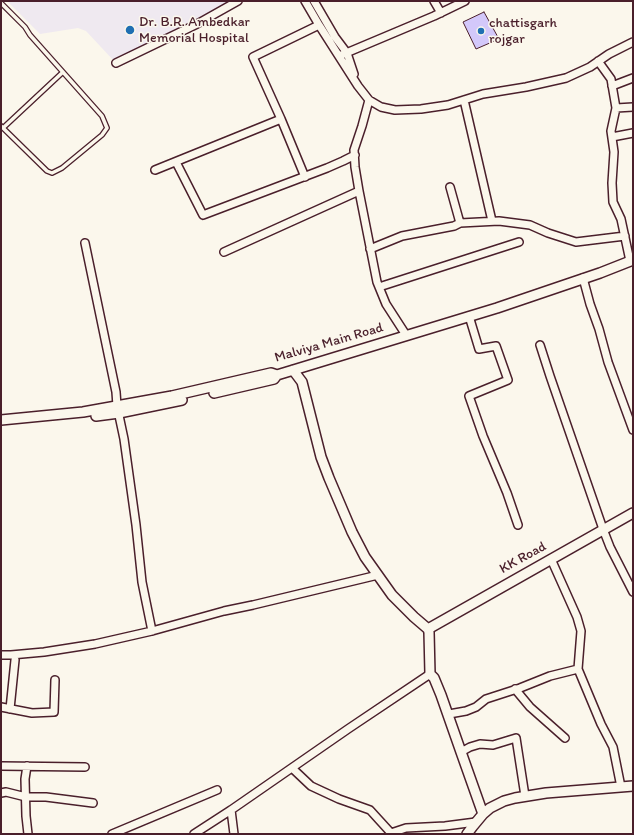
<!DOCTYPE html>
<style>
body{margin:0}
#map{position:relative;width:634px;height:835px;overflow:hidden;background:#fbf7ec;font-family:Itim,sans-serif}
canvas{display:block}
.frame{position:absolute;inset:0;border:2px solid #4a1f2b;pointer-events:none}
</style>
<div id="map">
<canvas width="634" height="835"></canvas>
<div class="frame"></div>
</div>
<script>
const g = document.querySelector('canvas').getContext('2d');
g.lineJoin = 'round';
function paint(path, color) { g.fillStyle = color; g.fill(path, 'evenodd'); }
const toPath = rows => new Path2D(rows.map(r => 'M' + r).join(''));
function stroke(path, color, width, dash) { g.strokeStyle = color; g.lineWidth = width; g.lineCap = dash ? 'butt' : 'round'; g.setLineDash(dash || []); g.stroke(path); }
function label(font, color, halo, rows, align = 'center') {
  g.font = font + ' Itim,sans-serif'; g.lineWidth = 3; g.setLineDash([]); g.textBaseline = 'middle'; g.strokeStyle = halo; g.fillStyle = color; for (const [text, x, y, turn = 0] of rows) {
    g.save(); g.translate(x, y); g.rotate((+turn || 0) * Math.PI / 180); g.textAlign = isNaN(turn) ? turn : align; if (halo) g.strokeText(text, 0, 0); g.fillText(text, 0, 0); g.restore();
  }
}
paint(toPath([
 [7,1,234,1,114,61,86,31,78,28,40,34]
]), '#efe9f0');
const building = toPath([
 [484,12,499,39,476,49,463,22,484,12]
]);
paint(building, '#d3c8fa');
stroke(building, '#4a1f2b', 1);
const service = toPath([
 [1,3,25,27,30,35,102,116,107,128,102,135,62,168,52,173,47,171,1,126],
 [3,128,63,72]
]);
const minor = toPath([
 [305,1,319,25,358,86,369,100,381,107,395,110,421,109,448,105,483,94,526,87,566,78,590,67,609,54,633,42],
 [314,1,335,37,347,53,354,74],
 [434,1,441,13],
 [339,56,434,16,465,1],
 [598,61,611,79,616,108,611,131,614,152,612,183,613,202,621,219,630,261],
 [116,63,197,24,238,1],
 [612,86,633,78],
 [369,100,362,126,354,150,355,167,359,191,377,282,386,304,406,335],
 [464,100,492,221],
 [616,108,633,107],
 [612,137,633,133],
 [176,162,203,215,327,168,343,161,355,155],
 [155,170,281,119],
 [305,177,281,119,253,57,319,25],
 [460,223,499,221,530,225,548,233,576,242,625,236],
 [85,243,116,392,117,406,124,439,136,525,142,582,152,631],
 [370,249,402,236,454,226,460,223,450,187],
 [224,252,359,191],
 [583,278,590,304,599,329,608,362,633,430],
 [379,287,519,242],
 [469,316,479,349,496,346,508,380,469,396,483,436,507,493,518,525],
 [540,345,550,376,603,529,610,547,633,592],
 [1,655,11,655,44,652,95,644,152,631,224,611,253,605,378,575],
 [578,669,601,724,613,747,621,787],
 [515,689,530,707,565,738],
 [1,707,32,713,54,712,55,680],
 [10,709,15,660],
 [449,714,466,711,476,707,486,699,520,688,550,676,578,669,581,631,577,617,551,559],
 [461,752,470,747,480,744,493,745,516,738,525,796],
 [1,766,85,767],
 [27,766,25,779,26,816,28,834],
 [292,768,311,786,339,799,370,810,391,833,390,834],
 [1,793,6,792,26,797,46,797,93,803],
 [231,810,234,834],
 [391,833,406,828,445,826,476,822],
 [112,834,217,790],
 [194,834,231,810,348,729,430,674]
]);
const tertiary = toPath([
 [293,370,302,382,321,457,329,478,352,532,365,557,392,595,414,617,428,629,429,632,430,674,434,678,441,695,461,752,483,814],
 [214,393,274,379,277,375],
 [96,416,119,413,182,400],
 [1,420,83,412,172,396,271,373,277,375,497,308,600,273,633,260],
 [428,629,633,513],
 [467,834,473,826,483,814,490,808,504,801,515,798,546,793,633,786]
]);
stroke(service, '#4a1f2b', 6);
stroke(minor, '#4a1f2b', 10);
stroke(tertiary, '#4a1f2b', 12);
stroke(service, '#fbf7ec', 3.5);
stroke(minor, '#fbf7ec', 7);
stroke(tertiary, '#fbf7ec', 9);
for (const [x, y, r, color] of [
 [130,30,5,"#1f6fb2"],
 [481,31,4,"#1f6fb2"]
]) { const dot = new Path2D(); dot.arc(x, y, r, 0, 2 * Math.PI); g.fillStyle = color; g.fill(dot); stroke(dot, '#fbf7ec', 1.5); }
label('14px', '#4a1f2b', '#fbf7ec', [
 ["Dr. B.R. Ambedkar",139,22],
 ["Memorial Hospital",139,38],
 ["chattisgarh",489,23],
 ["rojgar",489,39]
], 'left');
label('14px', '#4a1f2b', '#fbf7ec', [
 ["Malviya Main Road",329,343,-16],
 ["KK Road",523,558,-29]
]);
</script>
